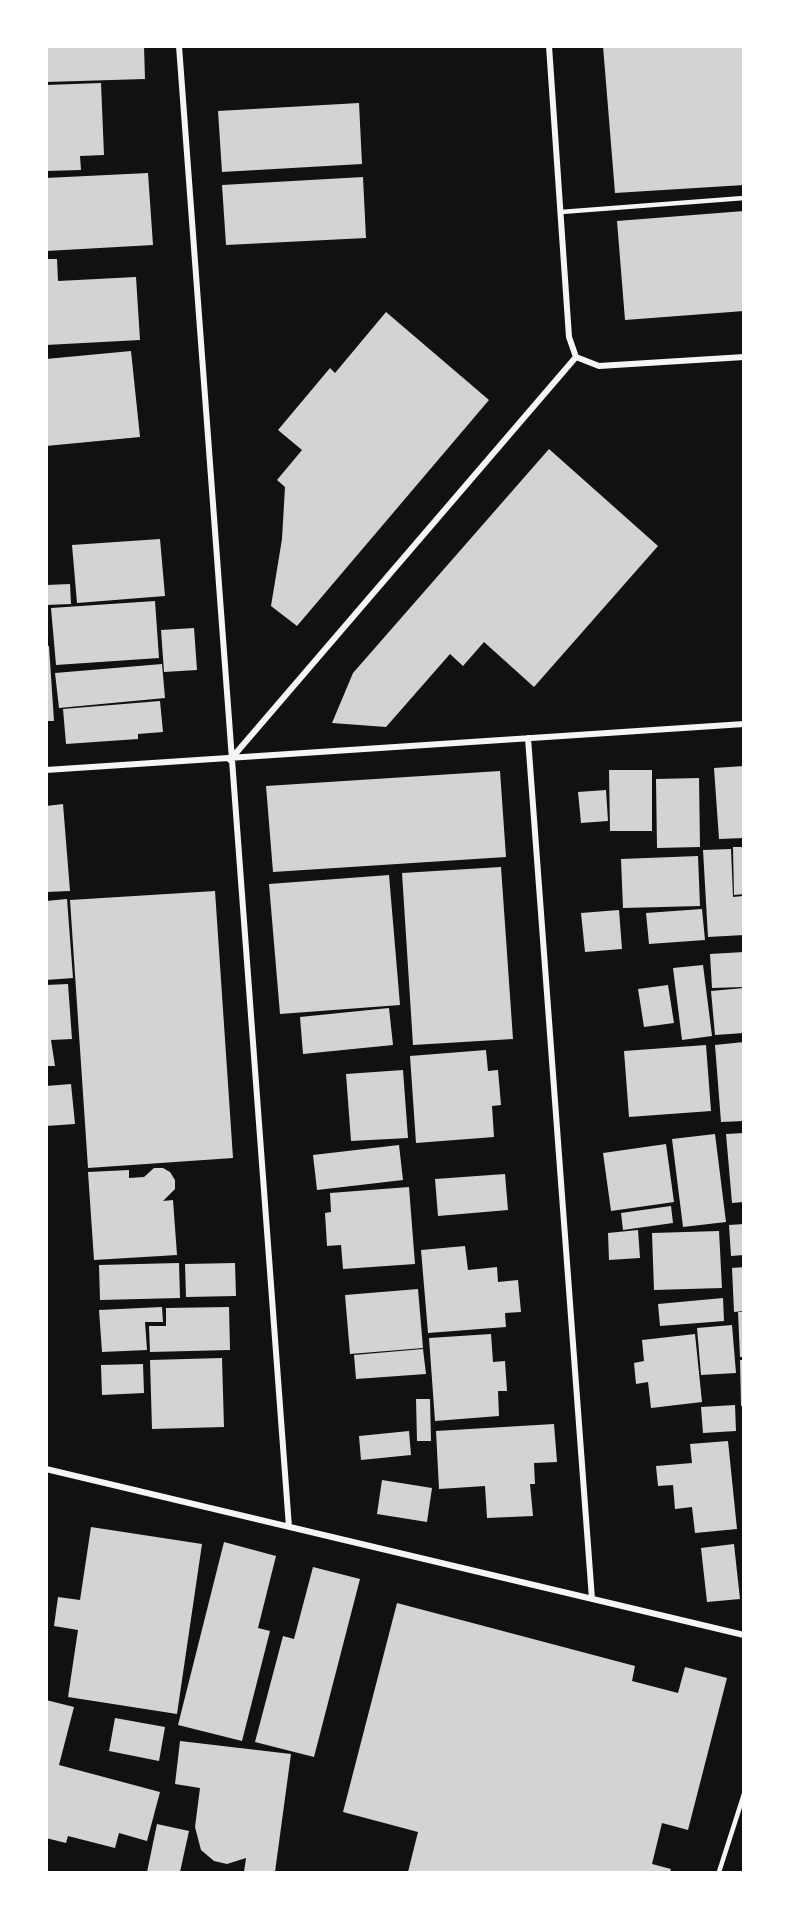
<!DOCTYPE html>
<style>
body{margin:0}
#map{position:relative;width:790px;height:1919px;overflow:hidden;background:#111;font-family:Helvetica,sans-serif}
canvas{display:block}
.frame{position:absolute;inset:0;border:48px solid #fff;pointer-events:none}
</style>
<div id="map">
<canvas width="790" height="1919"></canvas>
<div class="frame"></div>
</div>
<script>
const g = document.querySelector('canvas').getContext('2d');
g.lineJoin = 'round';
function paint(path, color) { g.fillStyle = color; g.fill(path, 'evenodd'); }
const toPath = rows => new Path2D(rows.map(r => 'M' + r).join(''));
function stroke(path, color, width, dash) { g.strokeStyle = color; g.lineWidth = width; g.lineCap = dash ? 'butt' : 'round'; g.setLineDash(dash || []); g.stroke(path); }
paint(toPath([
 [46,46,144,46,145,79,46,82],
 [603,46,744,46,744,185,615,193],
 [101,83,104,155,80,156,81,170,46,171,46,85],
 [359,103,362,164,222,172,218,111],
 [148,173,153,245,46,251,46,178],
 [363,177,366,238,226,245,222,185],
 [744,211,744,311,625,320,617,221],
 [46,259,57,259,58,281,136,277,140,340,46,345],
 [386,312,489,400,297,626,271,606,282,539,285,487,277,480,302,450,278,430,330,368,335,373],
 [131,351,140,437,46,446,46,359],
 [549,449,658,546,534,687,484,642,463,666,450,654,386,727,332,723,353,673],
 [160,539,165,596,77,603,72,545],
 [70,584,71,604,46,605,46,585],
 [155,601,159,658,56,665,51,608],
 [194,628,197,670,164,672,161,630],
 [46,646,49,646,54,721,46,721],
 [162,664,165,698,59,708,55,673],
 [160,701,163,732,138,734,138,739,66,744,63,709,136,703,137,712,136,703],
 [744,766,744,838,719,839,714,768],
 [609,770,652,770,652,831,610,831],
 [500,771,506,857,273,872,266,786],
 [699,778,700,847,657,848,656,779],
 [606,790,608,821,581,823,578,792],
 [63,804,70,891,46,892,46,806],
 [733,847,744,847,744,894,734,895],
 [731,849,733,897,743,896,744,935,708,937,703,850],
 [698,856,700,906,623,908,621,859],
 [501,867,513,1039,413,1045,402,873],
 [389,875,400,1005,280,1014,269,884],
 [215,891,233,1158,88,1168,70,900],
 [67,899,73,978,46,980,46,901],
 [702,909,705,940,649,944,646,913],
 [619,910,622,949,585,952,581,913],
 [744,952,744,987,712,988,710,954],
 [703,965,712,1036,682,1040,673,968],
 [68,984,72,1039,51,1040,55,1066,46,1066,46,985],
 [668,985,674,1023,644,1027,638,989],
 [744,988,744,1033,715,1035,711,991],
 [389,1008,393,1045,303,1054,300,1017],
 [744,1042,744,1121,721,1122,715,1045],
 [706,1045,711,1111,629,1117,624,1051],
 [486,1050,488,1071,498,1070,501,1105,492,1106,494,1137,416,1143,410,1056],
 [403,1070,408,1138,351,1141,346,1074],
 [71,1084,75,1124,46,1126,46,1086],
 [744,1133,744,1202,732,1203,726,1134],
 [715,1134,726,1222,683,1227,672,1139],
 [666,1144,674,1202,611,1211,603,1153],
 [399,1145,403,1180,317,1190,313,1155],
 [154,1168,163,1168,170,1172,175,1180,175,1189,163,1201,173,1200,177,1255,94,1260,88,1172,129,1170,129,1178,144,1177],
 [505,1174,508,1210,438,1216,435,1179],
 [409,1187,415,1264,343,1269,341,1245,327,1246,325,1213,331,1212,330,1193],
 [671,1206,673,1223,623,1230,621,1213],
 [744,1224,744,1255,731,1256,729,1225],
 [638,1230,640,1258,609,1260,608,1233],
 [719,1231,722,1288,654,1290,652,1233],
 [465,1246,468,1270,497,1267,498,1282,518,1280,521,1312,505,1313,506,1327,428,1333,421,1250],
 [179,1263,180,1298,100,1300,99,1265],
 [235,1263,236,1296,186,1297,185,1264],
 [744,1267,744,1311,734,1312,732,1268],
 [418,1289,423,1348,350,1354,345,1295],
 [723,1298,724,1321,660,1326,658,1304],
 [162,1307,163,1322,145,1322,147,1350,102,1352,99,1310],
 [229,1307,230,1350,150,1352,149,1326,166,1326,166,1308],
 [738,1312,744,1312,744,1357,740,1357],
 [732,1325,736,1373,701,1375,697,1328],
 [491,1334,493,1362,505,1361,507,1391,498,1391,499,1416,435,1421,429,1338],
 [695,1334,702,1402,651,1408,648,1382,636,1384,634,1363,644,1361,642,1340],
 [423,1349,426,1374,356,1379,354,1355],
 [222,1358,224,1427,152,1429,150,1360],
 [740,1360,744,1360,744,1406,741,1406],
 [143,1364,144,1393,102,1395,101,1365],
 [416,1399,430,1399,431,1441,417,1441],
 [735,1405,736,1431,703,1433,701,1407],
 [554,1424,557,1462,534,1463,535,1484,530,1484,533,1516,487,1518,485,1486,439,1489,436,1431],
 [409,1431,411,1455,361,1460,359,1436],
 [728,1441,737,1529,695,1533,692,1507,675,1509,673,1485,658,1486,656,1466,692,1463,690,1444],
 [382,1480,432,1488,427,1522,377,1514],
 [91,1527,202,1544,177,1714,68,1697,78,1630,54,1626,58,1597,80,1600],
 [224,1542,276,1556,258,1628,270,1631,242,1741,178,1725],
 [734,1544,740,1599,707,1602,701,1548],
 [313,1567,360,1579,314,1757,255,1742,283,1636,294,1639],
 [397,1603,635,1666,632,1681,678,1693,685,1667,727,1678,688,1830,662,1823,652,1864,671,1869,670,1872,408,1872,418,1832,343,1812],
 [46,1700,74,1707,59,1765,160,1792,147,1841,119,1833,115,1848,68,1836,66,1843,46,1838],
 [115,1718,165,1727,159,1761,109,1751],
 [180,1741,291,1754,275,1872,244,1872,246,1858,227,1864,214,1861,201,1850,195,1827,200,1788,175,1784],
 [157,1824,189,1831,180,1872,147,1872]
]), '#d3d3d3');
stroke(toPath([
 [561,212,744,198],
 [719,1872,744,1794]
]), '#f5f5f5', 4.5);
stroke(toPath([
 [179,46,289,1527],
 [549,46,569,337,576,357],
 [576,357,599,366,744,357],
 [528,738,592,1599],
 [230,760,576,357],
 [46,770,744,724],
 [46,1469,744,1635]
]), '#f5f5f5', 6);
</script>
